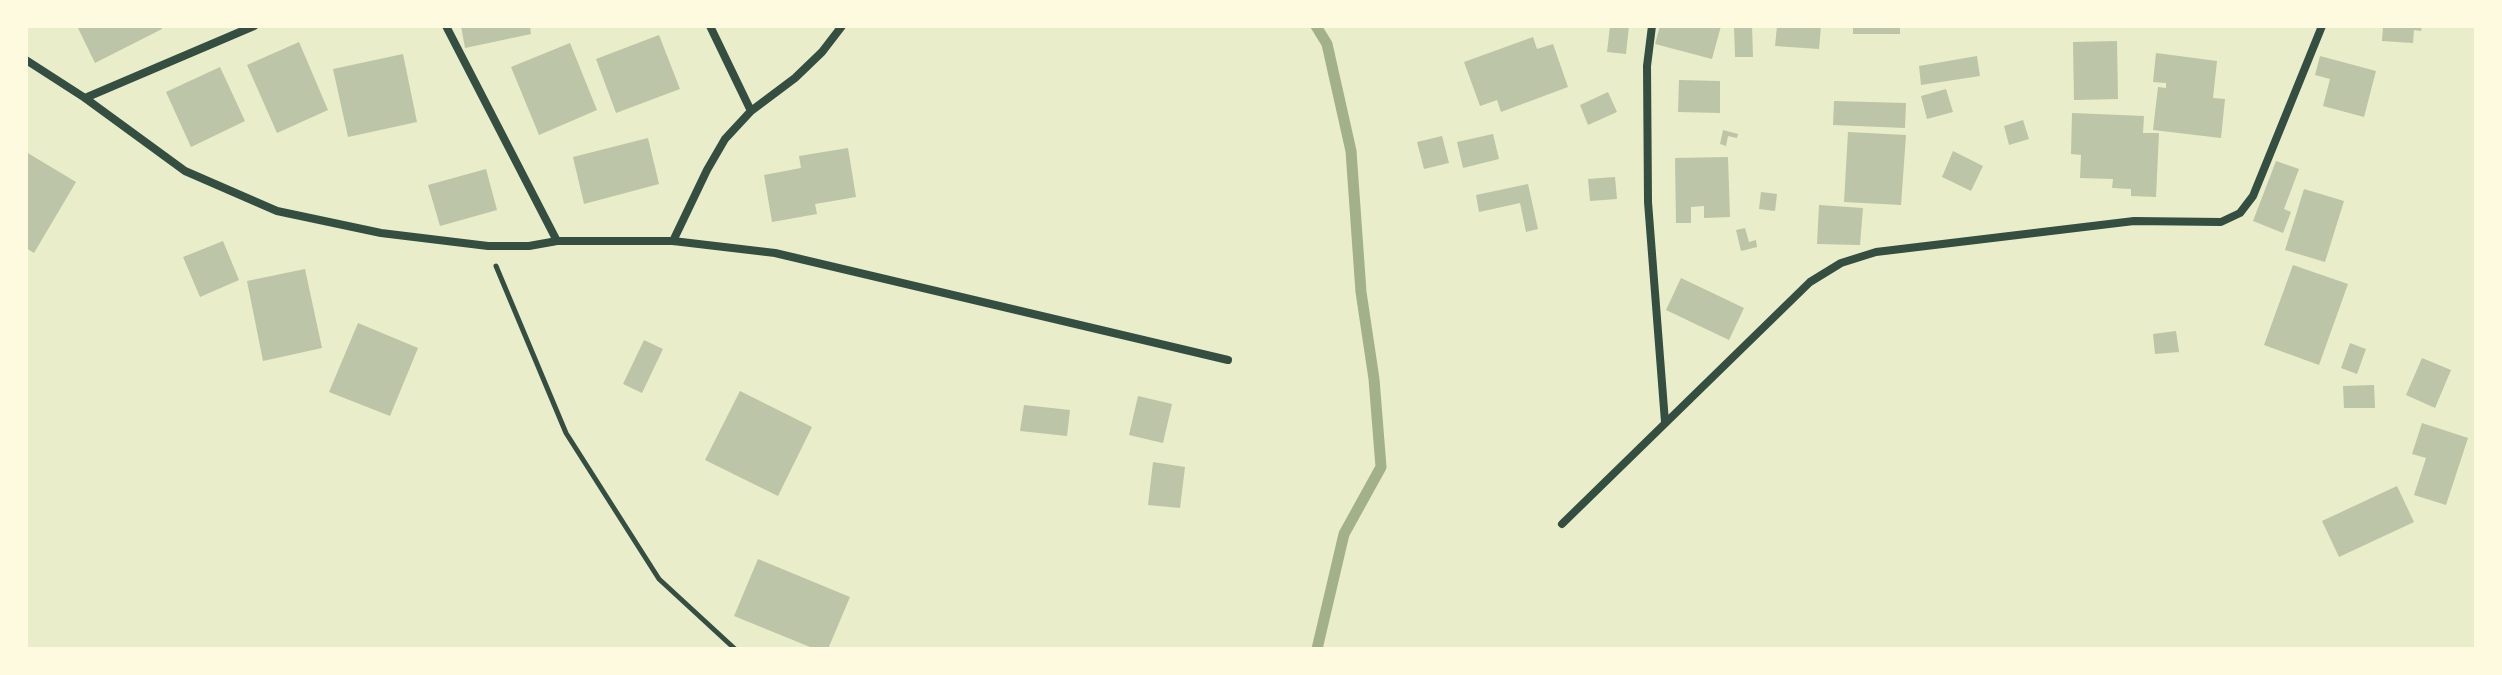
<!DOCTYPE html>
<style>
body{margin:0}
#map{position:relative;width:2502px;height:675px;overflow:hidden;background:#e9edc9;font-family:Georgia,serif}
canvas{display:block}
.frame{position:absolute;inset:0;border:28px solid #fefae0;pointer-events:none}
</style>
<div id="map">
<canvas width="2502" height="675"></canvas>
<div class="frame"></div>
</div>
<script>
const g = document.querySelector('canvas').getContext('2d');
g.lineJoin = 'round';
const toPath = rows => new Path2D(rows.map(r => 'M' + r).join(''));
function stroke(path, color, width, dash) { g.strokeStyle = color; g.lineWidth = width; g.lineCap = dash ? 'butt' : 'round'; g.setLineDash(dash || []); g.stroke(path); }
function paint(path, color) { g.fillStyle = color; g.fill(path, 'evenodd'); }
stroke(toPath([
 [1316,26,1327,44,1351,151,1361,292,1374,379,1381,467,1344,534,1317,649]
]), '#a3b18a', 11);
paint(toPath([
 [77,26,160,26,162,29,95,63],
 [461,26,530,26,531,34,465,48],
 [1610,26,1629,26,1626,54,1607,52],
 [1660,26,1721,26,1712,59,1655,44],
 [1734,26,1752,26,1753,57,1735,57],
 [1777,26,1821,26,1819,49,1775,46],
 [1853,26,1900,26,1900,34,1853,34],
 [2383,26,2422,26,2421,31,2414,30,2413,43,2382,41],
 [659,35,680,89,616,113,596,59],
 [1533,37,1537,49,1553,44,1568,87,1501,112,1497,100,1480,106,1464,62],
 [2117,41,2118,99,2074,100,2073,42],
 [299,42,328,110,277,133,247,65],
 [570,43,597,110,539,135,511,67],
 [2156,53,2217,61,2213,98,2225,99,2221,138,2153,130,2158,87,2166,88,2166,83,2153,82],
 [403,54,417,122,348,137,333,69],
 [1977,56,1980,76,1921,85,1919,66],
 [2320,56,2376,71,2364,117,2323,106,2330,79,2315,75],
 [220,67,245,121,191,147,166,92],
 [1679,80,1720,81,1720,113,1678,112],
 [1946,89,1953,112,1927,119,1921,96],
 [1608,92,1617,112,1588,125,1580,105],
 [1834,101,1906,103,1905,128,1833,125],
 [2072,113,2144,116,2143,133,2159,133,2156,197,2131,196,2131,189,2112,188,2113,179,2080,178,2081,155,2071,154],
 [2023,120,2029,139,2009,145,2004,126],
 [1723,130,1738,134,1737,138,1728,136,1726,146,1720,144],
 [1848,132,1906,135,1901,205,1844,202],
 [1493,134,1499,159,1463,168,1457,142],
 [1442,136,1449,163,1424,169,1417,142],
 [648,138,659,184,584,204,573,157],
 [848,148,856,197,815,204,817,214,772,222,764,175,801,168,799,156],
 [1953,151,1983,166,1971,191,1942,177],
 [26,152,76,182,34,253,26,248],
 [1728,157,1730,217,1704,218,1704,206,1691,207,1691,223,1676,223,1675,158],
 [2276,161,2299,169,2284,209,2291,212,2283,233,2253,221],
 [486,169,497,210,440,226,428,185],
 [1615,177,1617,199,1590,201,1588,179],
 [1528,184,1538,229,1526,232,1520,203,1479,212,1476,195],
 [2304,189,2344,201,2325,262,2285,250],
 [1761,192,1777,194,1775,211,1759,209],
 [1819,205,1863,208,1860,245,1817,244],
 [1745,228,1749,242,1756,240,1757,247,1741,251,1736,230],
 [223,241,239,280,200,297,183,257],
 [2293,265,2348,284,2319,365,2264,345],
 [305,269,322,348,263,361,247,281],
 [1681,278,1744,308,1729,340,1666,310],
 [358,323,418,348,390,416,329,392],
 [2176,331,2179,352,2155,354,2153,334],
 [644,340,663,349,642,393,623,384],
 [2350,343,2366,349,2357,374,2341,368],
 [2422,358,2451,370,2435,408,2406,395],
 [2374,385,2375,408,2344,408,2343,386],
 [740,391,812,427,778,496,705,460],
 [1138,396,1172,404,1163,443,1129,435],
 [1024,405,1070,410,1067,436,1020,431],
 [2422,423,2468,438,2446,505,2414,495,2426,458,2412,454],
 [1153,462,1185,467,1180,508,1148,505],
 [2397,486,2414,522,2339,557,2322,521],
 [758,559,850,597,828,649,815,649,734,616]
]), '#bcc5a7');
stroke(toPath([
 [496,266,566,433,659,579,735,649]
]), '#344e41', 5);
stroke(toPath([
 [446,26,557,241],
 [710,26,751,111],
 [1652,26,1647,66,1648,202,1665,422],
 [26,60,85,98,185,171,277,211,381,233,488,246,529,246,557,241,673,241,775,253,1228,360],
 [85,98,254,26],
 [673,241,707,170,725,139,751,111,795,78,822,52,842,26],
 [1562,524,1810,282,1841,263,1876,252,2134,221,2221,222,2240,213,2253,196,2322,26]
]), '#344e41', 8);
</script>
